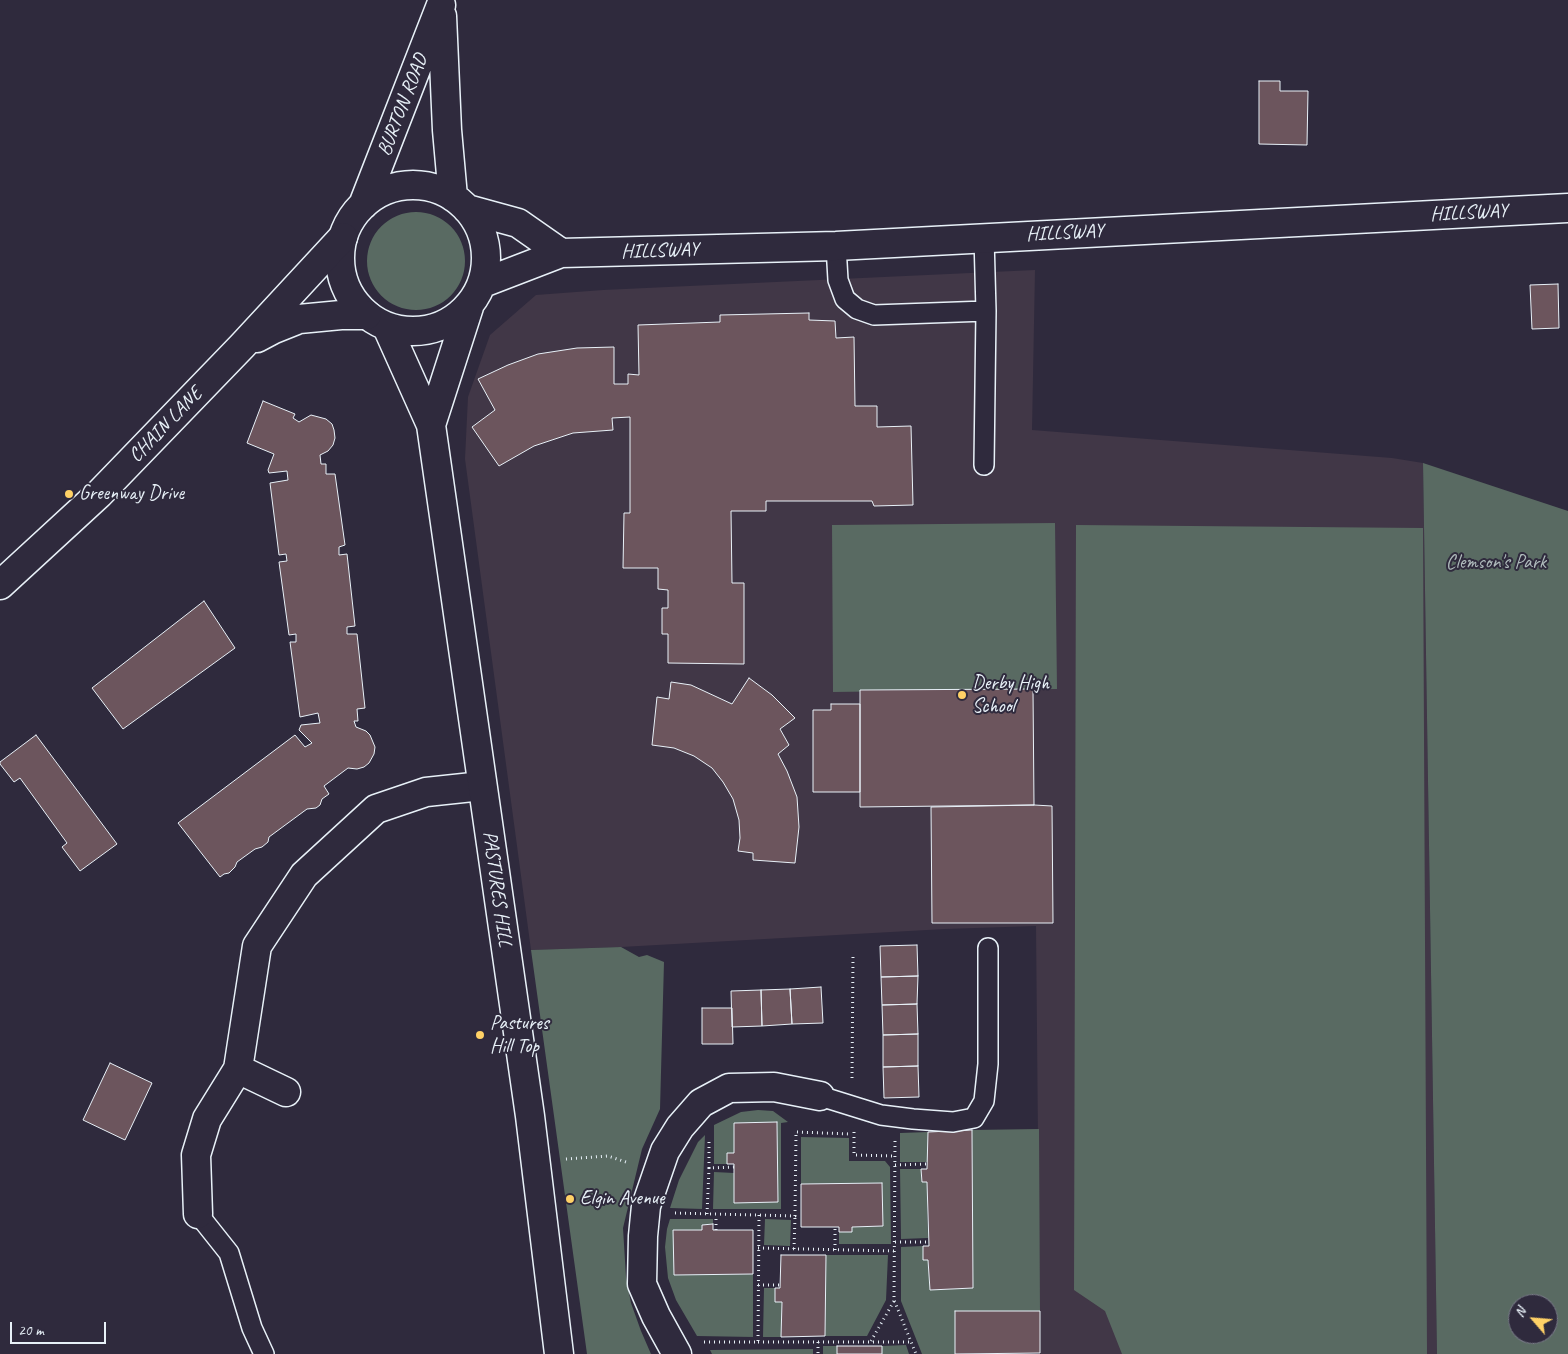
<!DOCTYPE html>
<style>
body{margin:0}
#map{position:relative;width:1568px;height:1354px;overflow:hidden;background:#2f2a3d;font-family:Caveat,sans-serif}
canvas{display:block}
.north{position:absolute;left:1508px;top:1294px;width:50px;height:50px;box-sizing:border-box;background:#2f2a3d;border:1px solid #797a88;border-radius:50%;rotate:297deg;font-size:14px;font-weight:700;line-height:20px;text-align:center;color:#e8f1f8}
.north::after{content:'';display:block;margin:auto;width:18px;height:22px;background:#ffd166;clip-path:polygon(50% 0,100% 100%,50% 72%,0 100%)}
.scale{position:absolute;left:10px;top:1322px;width:96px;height:22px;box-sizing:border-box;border:2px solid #e8f1f8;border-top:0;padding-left:6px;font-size:15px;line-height:18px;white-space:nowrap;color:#e8f1f8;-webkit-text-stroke:4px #2f2a3d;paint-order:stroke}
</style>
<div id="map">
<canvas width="1568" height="1354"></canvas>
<div class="north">N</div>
<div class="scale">20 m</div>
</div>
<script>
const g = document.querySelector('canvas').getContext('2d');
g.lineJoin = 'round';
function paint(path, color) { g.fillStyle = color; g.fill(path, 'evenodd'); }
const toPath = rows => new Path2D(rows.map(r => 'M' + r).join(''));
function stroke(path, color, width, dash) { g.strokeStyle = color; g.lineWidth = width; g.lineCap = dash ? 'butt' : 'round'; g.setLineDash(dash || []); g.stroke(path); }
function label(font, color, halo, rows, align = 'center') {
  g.font = font + ' Caveat,sans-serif'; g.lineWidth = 4; g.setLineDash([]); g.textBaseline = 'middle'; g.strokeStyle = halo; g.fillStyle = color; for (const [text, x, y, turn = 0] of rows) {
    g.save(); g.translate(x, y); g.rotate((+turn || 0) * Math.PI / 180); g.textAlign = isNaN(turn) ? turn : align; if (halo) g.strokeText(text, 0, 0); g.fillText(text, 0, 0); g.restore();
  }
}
paint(toPath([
 [1035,270,1032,430,1392,458,1423,463,1437,1354,1040,1354,1036,926,945,929,621,947,531,950,465,459,468,397,490,335,536,295,603,290]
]), '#413747');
paint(toPath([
 '367 261a49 49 0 1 1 98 0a49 49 0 1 1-98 0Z',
 [1423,463,1568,511,1568,1354,1437,1354],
 [1518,1304,1548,1304,1548,1334,1518,1334],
 [1055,523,1057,689,833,692,832,525],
 [1076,525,1423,528,1427,1354,1122,1354,1105,1311,1074,1290],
 [621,947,639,957,647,955,664,962,660,1109,642,1149,623,1228,626,1277,631,1303,641,1331,651,1354,587,1354,531,950],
 [758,1110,773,1111,788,1122,781,1123,781,1209,713,1209,714,1172,734,1173,778,1202,777,1123,734,1123,734,1153,727,1153,727,1164,714,1164,714,1125,741,1112],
 [1039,1129,1040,1311,955,1311,955,1354,922,1354,901,1301,901,1247,923,1246,923,1260,928,1260,930,1290,973,1288,972,1130],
 [928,1132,928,1162,900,1162,900,1133],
 [705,1135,702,1209,670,1208,679,1180,698,1142],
 [801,1137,849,1138,849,1161,885,1161,890,1167,891,1244,839,1244,839,1232,852,1232,852,1227,882,1226,882,1183,801,1184],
 [900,1169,921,1169,922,1182,927,1182,928,1238,901,1239],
 [670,1219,713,1219,713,1224,703,1225,702,1230,674,1230,674,1275,753,1274,753,1337,697,1336,676,1300,668,1278,665,1247,667,1229],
 [765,1219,791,1220,790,1246,764,1245],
 [826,1255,888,1255,886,1300,867,1336,825,1336],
 [764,1288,775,1288,775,1301,782,1302,781,1337,763,1337],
 [906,1345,909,1354,882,1354,882,1346],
 [823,1346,837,1346,837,1354,823,1354],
 [813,1349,813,1354,712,1354,710,1350]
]), '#596a62');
const building = toPath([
 [1259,81,1280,81,1280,91,1308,91,1307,145,1259,144,1259,81],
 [1558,284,1559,328,1532,329,1530,285,1558,284],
 [809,313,809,320,835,321,836,338,854,337,855,406,877,406,877,427,911,426,913,505,874,506,872,501,766,501,766,511,731,511,732,583,744,583,744,664,668,663,668,634,662,634,662,608,668,608,668,590,658,589,658,568,623,568,624,513,630,513,630,417,612,418,613,430,573,433,534,446,499,466,472,427,495,410,478,379,508,365,538,354,577,348,614,347,614,384,628,384,628,374,639,375,638,325,720,322,720,315,809,313],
 [263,401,295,414,293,418,299,422,311,415,326,419,332,424,334,430,335,438,333,445,328,451,320,455,321,464,326,464,326,474,335,474,345,545,339,547,339,555,347,554,355,626,347,627,347,634,357,634,365,708,357,709,358,721,354,721,356,727,366,731,370,735,375,747,374,754,369,763,364,767,357,769,348,768,324,786,329,794,322,799,320,805,316,808,307,809,269,837,268,842,262,847,255,849,237,862,235,867,229,873,224,874,220,877,178,823,295,735,305,747,312,743,299,730,301,725,320,723,318,713,300,717,290,642,296,642,296,634,289,635,279,562,287,561,286,554,279,555,270,483,288,480,287,471,269,473,268,470,274,454,247,443,263,401],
 [204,601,235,648,123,729,92,688,204,601],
 [749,678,772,695,795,718,780,729,789,745,778,754,787,771,797,797,799,827,795,863,753,860,753,853,738,851,740,838,739,820,733,799,723,782,712,768,694,756,674,748,652,745,657,697,669,699,671,682,691,685,732,704,749,678],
 [1033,689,1034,805,860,807,860,690,1033,689],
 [831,704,860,704,860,792,813,792,813,710,831,710,831,704],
 [36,735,117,844,80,871,62,847,67,843,20,778,14,782,0,764,0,762,36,735],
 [1034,805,1052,806,1053,923,932,923,931,807,1034,805],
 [917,945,918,976,881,977,880,946,917,945],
 [918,976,917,1004,882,1005,881,977,918,976],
 [821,987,823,1023,792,1024,790,989,821,987],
 [790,989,792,1024,762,1026,761,990,790,989],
 [761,990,762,1026,732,1027,731,991,761,990],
 [917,1004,918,1034,883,1035,882,1005,917,1004],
 [702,1008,732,1008,733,1044,702,1044,702,1008],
 [918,1034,918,1066,883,1067,883,1035,918,1034],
 [110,1063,152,1083,125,1140,83,1120,110,1063],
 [918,1066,919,1097,884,1098,883,1067,918,1066],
 [777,1122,778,1202,734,1203,734,1164,727,1164,727,1153,734,1153,734,1123,777,1122],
 [972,1130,973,1288,930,1290,928,1260,923,1260,923,1246,929,1246,927,1182,922,1182,921,1169,927,1169,928,1132,972,1130],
 [882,1183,883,1226,852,1227,852,1232,839,1232,839,1227,801,1227,801,1184,882,1183],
 [713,1224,713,1230,753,1230,753,1274,674,1275,673,1230,702,1230,702,1225,713,1224],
 [781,1255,826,1255,825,1336,781,1337,782,1302,775,1302,775,1288,780,1288,781,1255],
 [955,1311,1040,1311,1040,1353,955,1354,955,1311],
 [837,1346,882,1346,882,1354,837,1354,837,1346]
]);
paint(building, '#6c555d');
stroke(building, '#e8f1f8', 1);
const service = toPath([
 [836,246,838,280,845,299,857,309,874,315,986,311,984,237],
 [984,465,986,311],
 [820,1096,881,1115,913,1119,953,1122,974,1118,984,1101,988,1064,988,948],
 [198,1214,229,1253,252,1328,264,1354]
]);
const minor = toPath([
 [238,1069,286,1092],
 [198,1214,196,1155,207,1119,238,1069,257,946,304,875,376,809,426,792,482,786],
 [677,1354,656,1316,642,1284,643,1236,646,1206,665,1151,680,1127,701,1103,729,1088,774,1087,820,1096]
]);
const tertiary = toPath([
 [442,16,447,130,453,197],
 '340 258a73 73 0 1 1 146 0a73 73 0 1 1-146 0Z',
 [363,205,441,5],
 [467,209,518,223,561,253],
 [483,283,561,253,836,246,1568,208],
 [387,327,431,425,530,1116,559,1354],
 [431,425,469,307]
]);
const secondary = toPath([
 [257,338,274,329,299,319,341,315,367,315],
 [0,585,99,494,242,346,343,237]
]);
stroke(service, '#e8f1f8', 22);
stroke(minor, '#e8f1f8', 31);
stroke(tertiary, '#e8f1f8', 31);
stroke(secondary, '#e8f1f8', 31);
stroke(toPath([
 [852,1078,853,956],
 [854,1132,854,1155,895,1156],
 [895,1141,894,1300,916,1354],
 [566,1159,608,1156,629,1163],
 [895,1165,927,1164],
 [709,1168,709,1142],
 [675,1213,795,1216,796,1132,851,1134],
 [707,1214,709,1168,734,1167],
 [716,1230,716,1215],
 [895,1242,928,1242],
 [758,1248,895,1251],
 [794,1249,795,1216],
 [835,1250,835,1227],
 [758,1285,781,1285],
 [871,1341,894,1301],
 [704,1342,758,1342,759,1215],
 [758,1342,911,1342],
 [818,1342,818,1354]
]), '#e8f1f8', 3, [1, 4]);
stroke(service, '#2f2a3d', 19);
stroke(minor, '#2f2a3d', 28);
stroke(tertiary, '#2f2a3d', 28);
stroke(secondary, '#2f2a3d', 28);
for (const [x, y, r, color] of [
 [69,494,5,"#ffd166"],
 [962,695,5,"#ffd166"],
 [480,1035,5,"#ffd166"],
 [570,1199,5,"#ffd166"]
]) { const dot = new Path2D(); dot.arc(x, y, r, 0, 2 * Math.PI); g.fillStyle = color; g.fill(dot); stroke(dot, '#2f2a3d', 2); }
label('20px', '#e8f1f8', '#2f2a3d', [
 ["BURTON ROAD",403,105,-69],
 ["HILLSWAY",1469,213,-3],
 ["HILLSWAY",1065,233,-3],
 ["HILLSWAY",660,251,-2],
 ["CHAIN LANE",166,425,-46],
 ["PASTURES HILL",497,889,82]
]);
label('20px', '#e8f1f8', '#2f2a3d', [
 ["Greenway Drive",79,494],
 ["Derby High",972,684],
 ["School",972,707],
 ["Pastures",490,1024],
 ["Hill Top",490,1047],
 ["Elgin Avenue",580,1199]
], 'left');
label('20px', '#afbbbc', '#2f2a3d', [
 ["Clemson's Park",1496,563]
]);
</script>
